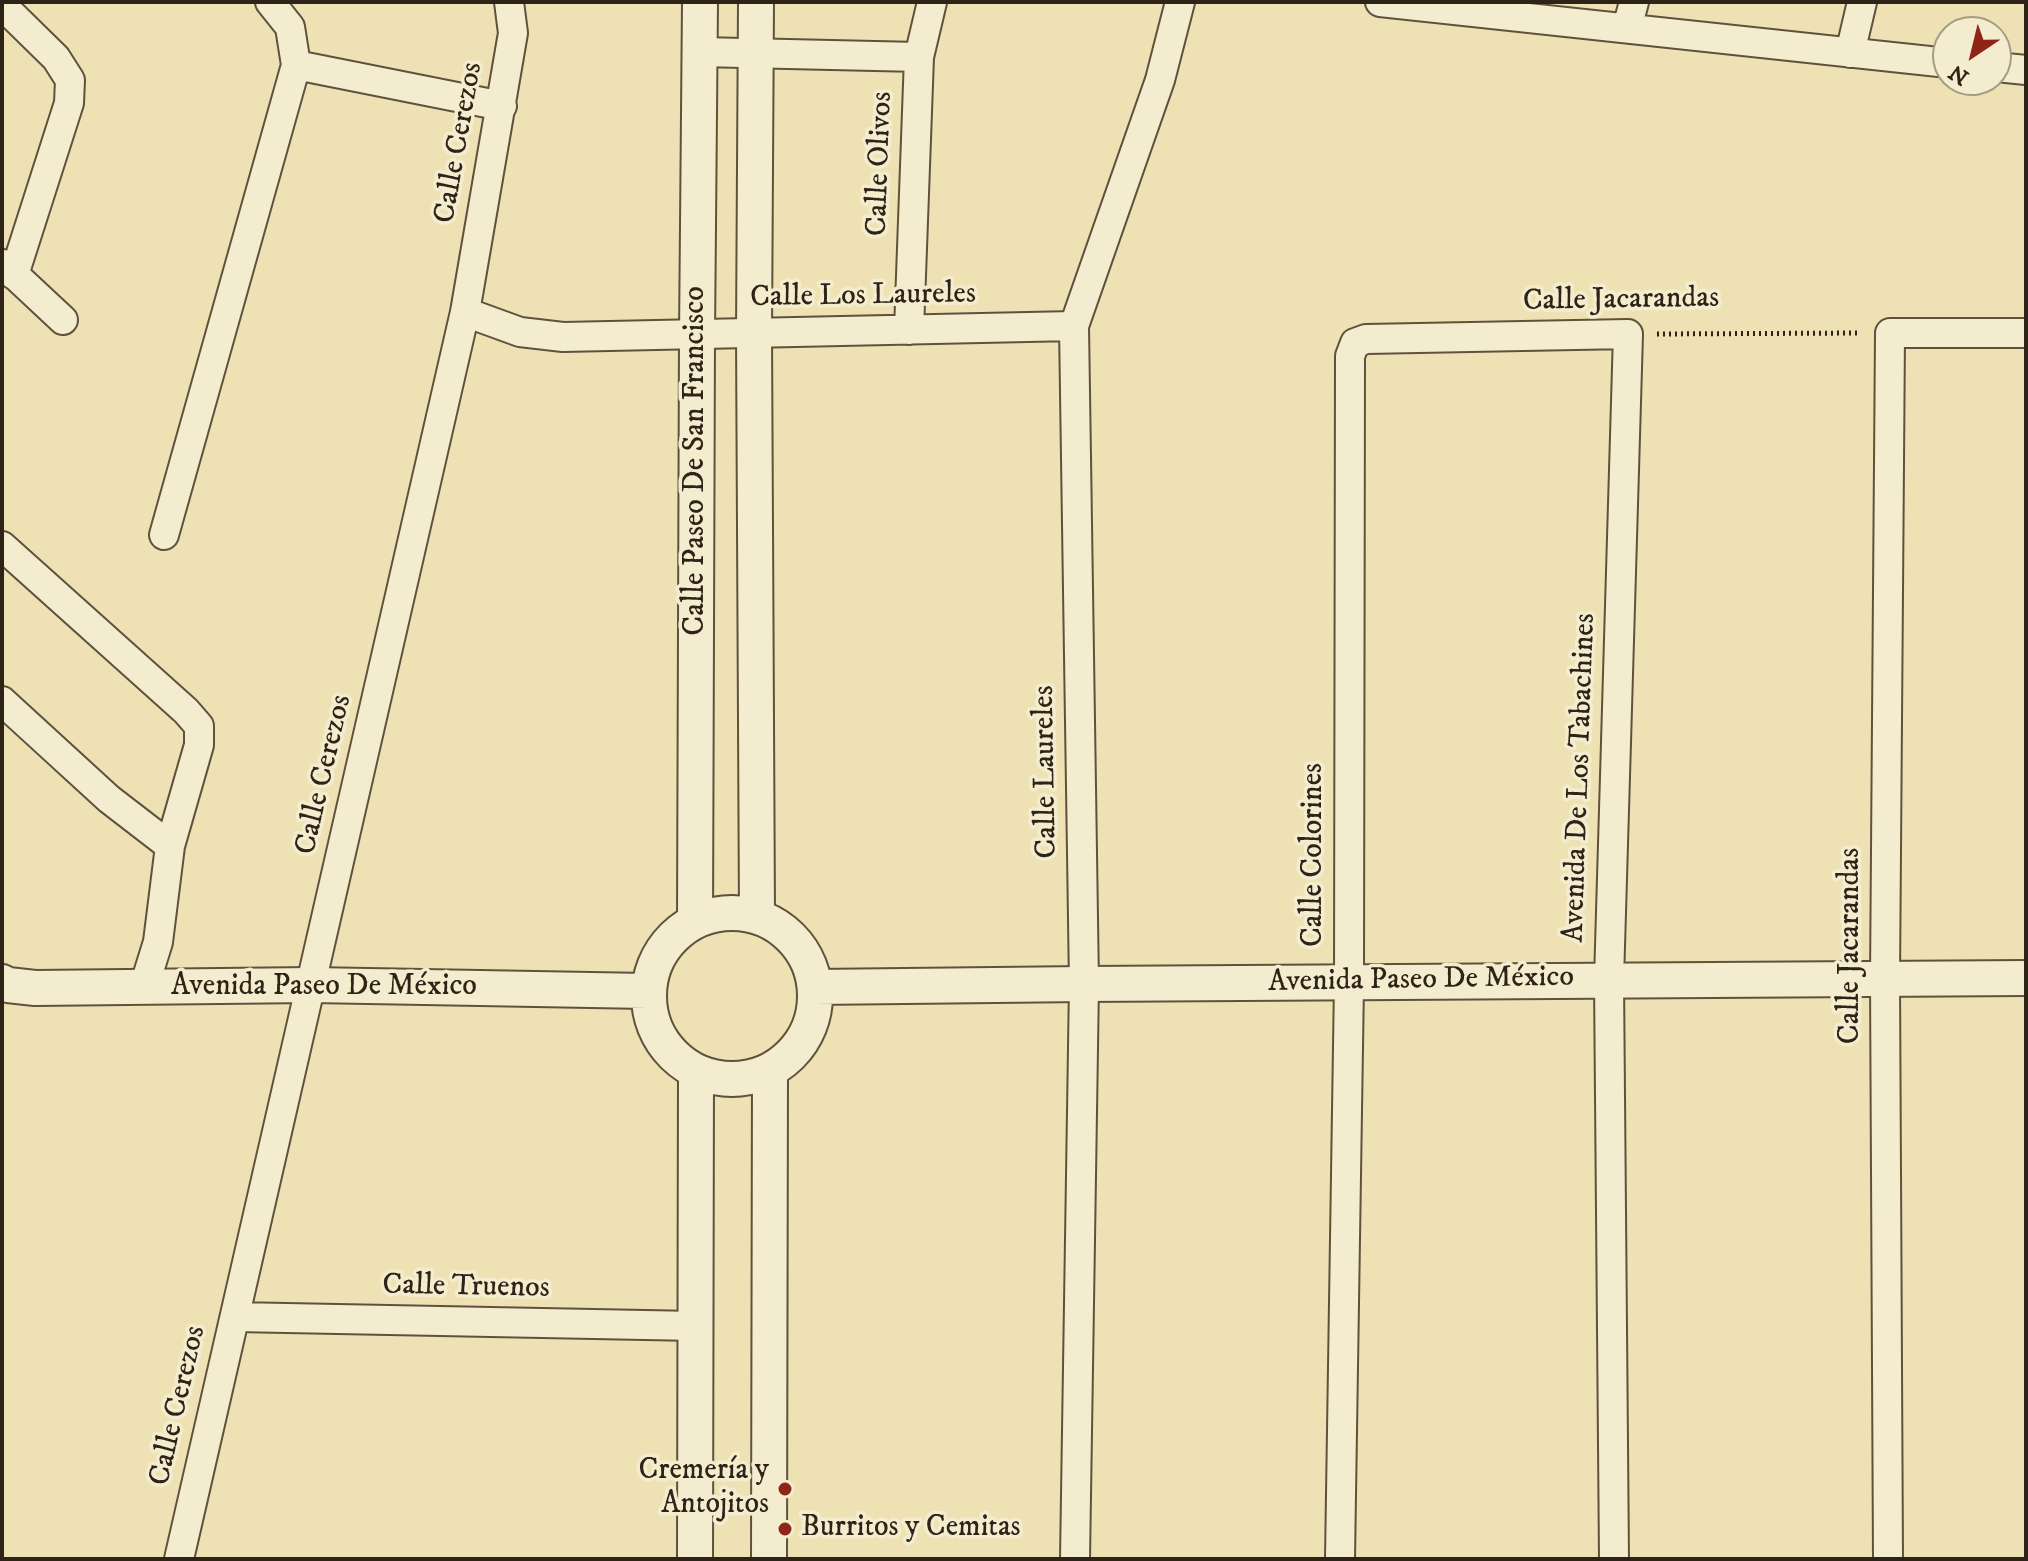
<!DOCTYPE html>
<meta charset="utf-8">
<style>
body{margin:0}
#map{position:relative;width:2028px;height:1561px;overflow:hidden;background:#eee1b4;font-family:"IM FELL DW Pica",serif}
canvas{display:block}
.frame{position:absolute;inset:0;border:4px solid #2e2317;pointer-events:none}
.north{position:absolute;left:1932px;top:16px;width:80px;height:80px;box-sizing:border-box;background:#f4ecce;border:2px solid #a59c85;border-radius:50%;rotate:215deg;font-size:22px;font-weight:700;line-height:32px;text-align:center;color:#2e2317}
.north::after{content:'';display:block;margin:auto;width:28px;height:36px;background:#8f2418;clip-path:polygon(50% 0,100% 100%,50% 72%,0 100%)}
</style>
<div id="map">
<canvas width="2028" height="1561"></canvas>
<div class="frame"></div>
<div class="north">N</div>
</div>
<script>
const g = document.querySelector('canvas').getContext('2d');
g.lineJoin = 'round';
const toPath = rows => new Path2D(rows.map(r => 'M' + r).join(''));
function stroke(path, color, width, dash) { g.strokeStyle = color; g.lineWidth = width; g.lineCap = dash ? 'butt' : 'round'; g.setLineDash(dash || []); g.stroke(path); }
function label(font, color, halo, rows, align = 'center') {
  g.font = font + ' "IM FELL DW Pica",serif'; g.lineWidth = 7; g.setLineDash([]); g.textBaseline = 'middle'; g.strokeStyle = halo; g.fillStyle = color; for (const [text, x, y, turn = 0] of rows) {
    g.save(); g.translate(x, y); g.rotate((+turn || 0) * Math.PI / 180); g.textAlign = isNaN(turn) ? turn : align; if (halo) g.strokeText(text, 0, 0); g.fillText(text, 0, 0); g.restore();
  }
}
const minor = toPath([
 [1380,2,1948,63],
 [2,5,56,58,70,80,69,103,14,275],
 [1627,28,1634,2],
 [700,52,919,57],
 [1850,53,1862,2],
 [296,65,502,106],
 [1996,67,2026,70],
 [3,264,63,320],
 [465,312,520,332,563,337,1074,326],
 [909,330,919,57,932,2],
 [164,535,296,65,290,27,270,2],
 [2,546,186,711,199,726,199,745,170,846,158,942,144,987],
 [2,701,109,799,170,846],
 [235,1317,696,1326],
 [179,1559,465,312,513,33,509,2],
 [1075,1559,1084,984,1074,326,1160,80,1180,2],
 [1340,1559,1349,983,1350,356,1355,343,1366,339,1628,334,1609,980,1614,1559],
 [1888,1559,1885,979,1890,333,2026,333]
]);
const tertiary = toPath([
 [756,2,754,333,757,916],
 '649 996a83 83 0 1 1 166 0a83 83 0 1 1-166 0Z',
 [695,920,697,336,700,2],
 [2,982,8,985,35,988,312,985,647,991],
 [815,987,1084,984,2026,978],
 [695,1559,696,1072],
 [769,1559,770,1071]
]);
stroke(minor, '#5e523e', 32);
stroke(tertiary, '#5e523e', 38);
stroke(toPath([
 [1657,334,1859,333]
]), '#2e2317', 5, [2, 4]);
stroke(minor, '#f4ecce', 28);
stroke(tertiary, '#f4ecce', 34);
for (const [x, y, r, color] of [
 [785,1489,8,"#8f2418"],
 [785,1529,8,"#8f2418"]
]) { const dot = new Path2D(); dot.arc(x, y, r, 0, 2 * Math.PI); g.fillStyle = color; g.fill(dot); stroke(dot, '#f4ecce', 3); }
label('30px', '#2e2317', '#f4ecce', [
 ["Calle Cerezos",460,143,-80],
 ["Calle Olivos",881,164,-88],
 ["Calle Los Laureles",863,297,-1],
 ["Calle Jacarandas",1621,301,-1],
 ["Calle Paseo De San Francisco",697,461,-90],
 ["Calle Laureles",1047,772,-91],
 ["Calle Cerezos",325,775,-77],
 ["Avenida De Los Tabachines",1581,778,-88],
 ["Calle Colorines",1315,855,-90],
 ["Calle Jacarandas",1852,946,-90],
 ["Avenida Paseo De México",1421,981,-1],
 ["Avenida Paseo De México",324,988],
 ["Calle Truenos",466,1288,1],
 ["Calle Cerezos",179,1406,-77]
]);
label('30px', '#2e2317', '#f4ecce', [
 ["Cremería y",769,1472],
 ["Antojitos",769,1506],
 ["Burritos y Cemitas",801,1529,"left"]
], 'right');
</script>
